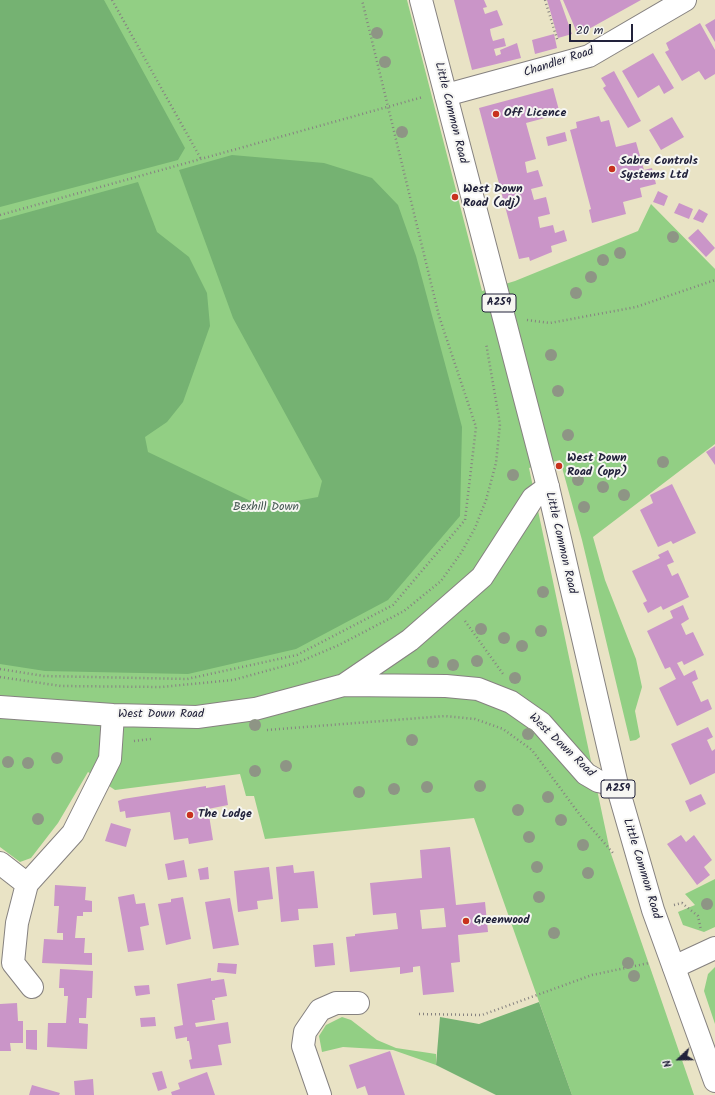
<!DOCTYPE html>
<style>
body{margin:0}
#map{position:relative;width:715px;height:1095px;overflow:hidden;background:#e9e3c5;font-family:Kalam,sans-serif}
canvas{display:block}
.north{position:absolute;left:659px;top:1039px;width:40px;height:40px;-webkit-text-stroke:3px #f6f6f2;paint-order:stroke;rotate:248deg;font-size:11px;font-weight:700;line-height:16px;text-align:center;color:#22223b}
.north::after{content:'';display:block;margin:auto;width:14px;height:18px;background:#22223b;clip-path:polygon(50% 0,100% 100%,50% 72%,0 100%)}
.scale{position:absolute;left:569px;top:24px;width:64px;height:18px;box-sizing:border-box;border:2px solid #22223b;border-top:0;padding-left:5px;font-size:12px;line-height:14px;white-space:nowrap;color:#22223b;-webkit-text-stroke:3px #f6f6f2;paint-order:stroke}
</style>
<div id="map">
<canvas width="715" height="1095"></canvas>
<div class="north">N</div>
<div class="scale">20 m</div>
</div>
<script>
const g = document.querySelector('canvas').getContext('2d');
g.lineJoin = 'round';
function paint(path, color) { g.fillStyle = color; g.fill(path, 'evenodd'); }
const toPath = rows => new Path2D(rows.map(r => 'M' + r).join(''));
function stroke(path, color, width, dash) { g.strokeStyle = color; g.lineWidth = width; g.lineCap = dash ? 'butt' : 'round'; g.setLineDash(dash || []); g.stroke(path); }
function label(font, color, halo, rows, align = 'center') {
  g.font = font + ' Kalam,sans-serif'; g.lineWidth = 4; g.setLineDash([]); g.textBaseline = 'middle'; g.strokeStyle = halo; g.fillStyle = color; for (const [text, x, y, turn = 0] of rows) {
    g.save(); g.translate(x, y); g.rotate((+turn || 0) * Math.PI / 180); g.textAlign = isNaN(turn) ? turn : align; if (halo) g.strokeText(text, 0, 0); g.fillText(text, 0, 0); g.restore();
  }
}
paint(toPath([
 [0,0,407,0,482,291,515,281,638,231,651,204,715,269,715,444,593,537,605,580,636,659,642,687,635,711,640,737,636,740,630,741,582,540,560,460,529,468,610,851,694,1095,572,1095,474,818,265,839,254,796,246,796,240,774,115,790,88,772,58,823,31,858,20,862,0,847],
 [715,879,715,927,704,932,683,925,678,912,695,905,685,894],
 [715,967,715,1024,704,991,708,974],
 [342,1017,351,1020,377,1040,396,1048,436,1054,436,1065,393,1050,343,1047,322,1052,319,1036,326,1025]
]), '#92cf84');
paint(toPath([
 [0,0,104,0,185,148,178,160,0,207],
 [232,155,324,163,372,178,398,205,416,256,462,427,460,516,388,600,296,649,188,674,45,671,0,664,0,220,138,182,157,232,189,257,207,293,210,326,183,402,167,422,145,437,148,452,263,507,318,497,322,481,233,318,179,170],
 [539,1002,572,1095,496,1095,436,1065,440,1017,479,1024]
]), '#75b272');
paint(toPath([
 [454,0,484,0,487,7,483,8,485,14,497,10,503,25,490,29,491,35,493,41,504,38,506,46,494,49,496,56,501,54,500,50,517,43,521,58,472,70],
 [547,0,560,0,572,34,558,38],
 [563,0,641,0,578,35],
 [715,19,715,42,705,25],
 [700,23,715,50,715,74,705,80,699,71,682,81,665,52,669,50,666,43],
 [554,34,557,48,535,54,532,40],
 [653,53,674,88,664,94,659,85,638,98,622,71],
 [614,71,641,121,628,128,603,88,606,86,601,78],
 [553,88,560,114,526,123,536,159,525,162,527,173,538,170,543,186,531,189,534,200,546,197,548,205,550,214,538,217,540,228,553,225,555,233,564,230,567,241,551,246,552,252,530,261,529,257,519,259,479,108],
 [599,116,601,122,609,120,616,147,636,142,644,170,652,168,656,184,640,188,642,197,623,202,626,214,592,223,589,210,591,209,570,130,577,128,576,122],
 [672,117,684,137,661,150,649,130],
 [565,132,567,141,548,146,546,137],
 [658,191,668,196,664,206,653,202],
 [679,203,693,209,689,219,674,213],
 [699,209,708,214,703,223,693,219],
 [698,229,715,248,706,257,688,238],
 [715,446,715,465,706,452],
 [672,484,696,533,673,544,671,541,658,547,640,510,653,503,650,495],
 [668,550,674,562,667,565,672,576,678,573,689,597,663,610,661,606,648,613,643,603,647,601,632,571,660,558,658,555],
 [683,605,689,619,681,624,686,635,693,632,704,655,684,665,682,661,677,663,684,676,695,670,698,679,692,682,701,702,708,699,712,709,677,726,659,688,676,679,670,667,665,669,647,631,673,618,670,611],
 [708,727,713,737,707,740,712,751,715,749,715,773,690,785,671,744],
 [225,785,228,805,208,809,213,840,189,844,188,838,174,840,170,812,126,818,125,811,120,812,118,801,123,799,206,786,206,788],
 [701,794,706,804,690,812,685,801],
 [111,823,131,829,126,847,105,841],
 [681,835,686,842,694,835,712,860,704,867,710,875,697,885,667,844],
 [450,847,456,905,485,902,488,932,458,935,460,962,451,963,454,992,423,995,420,966,413,967,413,972,400,974,400,967,350,972,346,937,355,936,355,934,398,929,396,913,373,915,370,883,422,878,420,850],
 [444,908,446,927,422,929,420,910],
 [184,860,187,877,168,880,165,864],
 [293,865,294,873,314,871,318,908,298,909,299,920,281,922,276,867],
 [208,867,209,879,200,880,198,869],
 [269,867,273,899,257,901,258,909,238,912,234,871],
 [55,885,86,887,85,900,92,901,92,912,83,912,83,916,77,916,75,938,85,938,84,953,92,953,92,965,42,963,44,939,63,940,63,933,57,933,59,906,54,906],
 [134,894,136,904,145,903,149,925,140,927,144,950,128,952,118,897],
 [183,897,191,939,166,945,158,904,171,902,171,899],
 [230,898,239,945,213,949,205,902],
 [333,943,335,965,315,967,313,945],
 [218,963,237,964,236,974,217,972],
 [60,969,93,971,92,998,87,998,86,1018,79,1018,79,1023,88,1024,87,1049,47,1047,48,1023,66,1023,68,996,64,996,64,988,59,988],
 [211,978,211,981,224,979,227,996,215,998,215,1000,212,1000,215,1020,195,1023,196,1027,228,1022,231,1043,218,1045,222,1065,191,1069,189,1060,192,1059,189,1041,187,1041,187,1037,176,1039,174,1027,183,1025,177,984],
 [149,985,150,994,136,996,134,986],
 [17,1003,18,1021,23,1021,23,1043,10,1043,11,1051,0,1051,0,1004],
 [155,1017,156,1026,141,1027,140,1018],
 [26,1030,37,1030,37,1050,26,1049],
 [390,1051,405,1095,368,1095,365,1086,357,1089,349,1065],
 [162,1071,167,1088,158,1091,152,1073],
 [207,1072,215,1095,172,1095,171,1092,180,1089,178,1083],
 [93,1079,94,1095,75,1095,74,1081],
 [32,1085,60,1093,59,1095,29,1095]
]), '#ca95c8');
const minor = toPath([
 [446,95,589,56,685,0],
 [344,685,446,686,478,689,511,702,541,723,586,774,598,781,617,785],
 [0,707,113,715,197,717,255,709,344,685,410,640,482,577,533,498,548,487],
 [0,863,27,884],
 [32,987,13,963,17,923,27,884,73,833,110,759,113,715],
 [320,1095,303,1046,305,1032,320,1010,336,1003,358,1003]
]);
const major = toPath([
 [674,967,715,948]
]);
const highway = toPath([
 [421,0,548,487,617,785,653,910,715,1081]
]);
stroke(minor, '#868280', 24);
stroke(major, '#868280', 24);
stroke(highway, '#868280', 24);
stroke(toPath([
 [112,0,201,159],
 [545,0,558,42],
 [0,215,423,97],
 [527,320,550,323,636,307,715,280],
 [465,621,503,674],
 [0,669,44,676,187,679,297,655,393,605,465,520,476,427,439,316,362,0],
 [0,677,61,686,161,687,233,680,299,662,339,645,404,611,441,581,461,553,475,528,486,500,496,463,500,424,486,343],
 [267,730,445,716,475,719,503,729,532,750,580,815,613,853],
 [134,741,151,739],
 [674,905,682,903,698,916,701,930],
 [419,1014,482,1015,592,975,649,963]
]), '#868280', 2.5, [1, 3]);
stroke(minor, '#fff', 22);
stroke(major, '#fff', 22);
stroke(highway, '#fff', 22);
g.fillStyle = '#8e9585';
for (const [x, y] of [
 [377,33],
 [385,62],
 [402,132],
 [673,237],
 [620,253],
 [603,260],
 [591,277],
 [576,293],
 [551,355],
 [558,391],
 [568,435],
 [663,462],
 [513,475],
 [578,480],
 [603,487],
 [624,495],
 [584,507],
 [543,592],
 [481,629],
 [541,631],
 [504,638],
 [522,646],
 [477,661],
 [433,662],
 [453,665],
 [515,678],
 [255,725],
 [528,734],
 [412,740],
 [57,758],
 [8,762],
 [28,763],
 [286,766],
 [255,771],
 [480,786],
 [427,787],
 [394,789],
 [359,792],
 [548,797],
 [518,810],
 [38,819],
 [561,820],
 [529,837],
 [583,845],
 [537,867],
 [588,873],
 [539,897],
 [707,904],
 [554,933],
 [628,963],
 [634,976]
]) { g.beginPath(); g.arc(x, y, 6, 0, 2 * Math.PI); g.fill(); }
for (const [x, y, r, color] of [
 [496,114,4,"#c8321e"],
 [612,169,4,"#c8321e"],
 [455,197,4,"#c8321e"],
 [559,466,4,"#c8321e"],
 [190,815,4,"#c8321e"],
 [466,921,4,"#c8321e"]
]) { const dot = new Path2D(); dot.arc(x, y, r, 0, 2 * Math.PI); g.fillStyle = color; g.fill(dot); stroke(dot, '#f6f6f2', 1.5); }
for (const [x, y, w] of [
 [499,303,34],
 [618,789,34]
]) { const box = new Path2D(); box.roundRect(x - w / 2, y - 9, w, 18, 3); g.fillStyle = '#f6f6f2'; g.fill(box); stroke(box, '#22223b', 1); }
label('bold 11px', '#22223b', null, [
 ["A259",499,303],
 ["A259",618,789]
]);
label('12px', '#22223b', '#f6f6f2', [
 ["Chandler Road",559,63,-18],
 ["Little Common Road",450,113,76],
 ["Little Common Road",560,543,77],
 ["West Down Road",161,715],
 ["West Down Road",561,746,44],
 ["Little Common Road",641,869,73]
]);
label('bold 12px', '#22223b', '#f6f6f2', [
 ["Off Licence",504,114],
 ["Sabre Controls",620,162],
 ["Systems Ltd",620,176],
 ["West Down",463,190],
 ["Road (adj)",463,204],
 ["West Down",567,459],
 ["Road (opp)",567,473],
 ["The Lodge",198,815],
 ["Greenwood",474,921]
], 'left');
label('12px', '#445651', '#f6f6f2', [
 ["Bexhill Down",266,508]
]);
</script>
